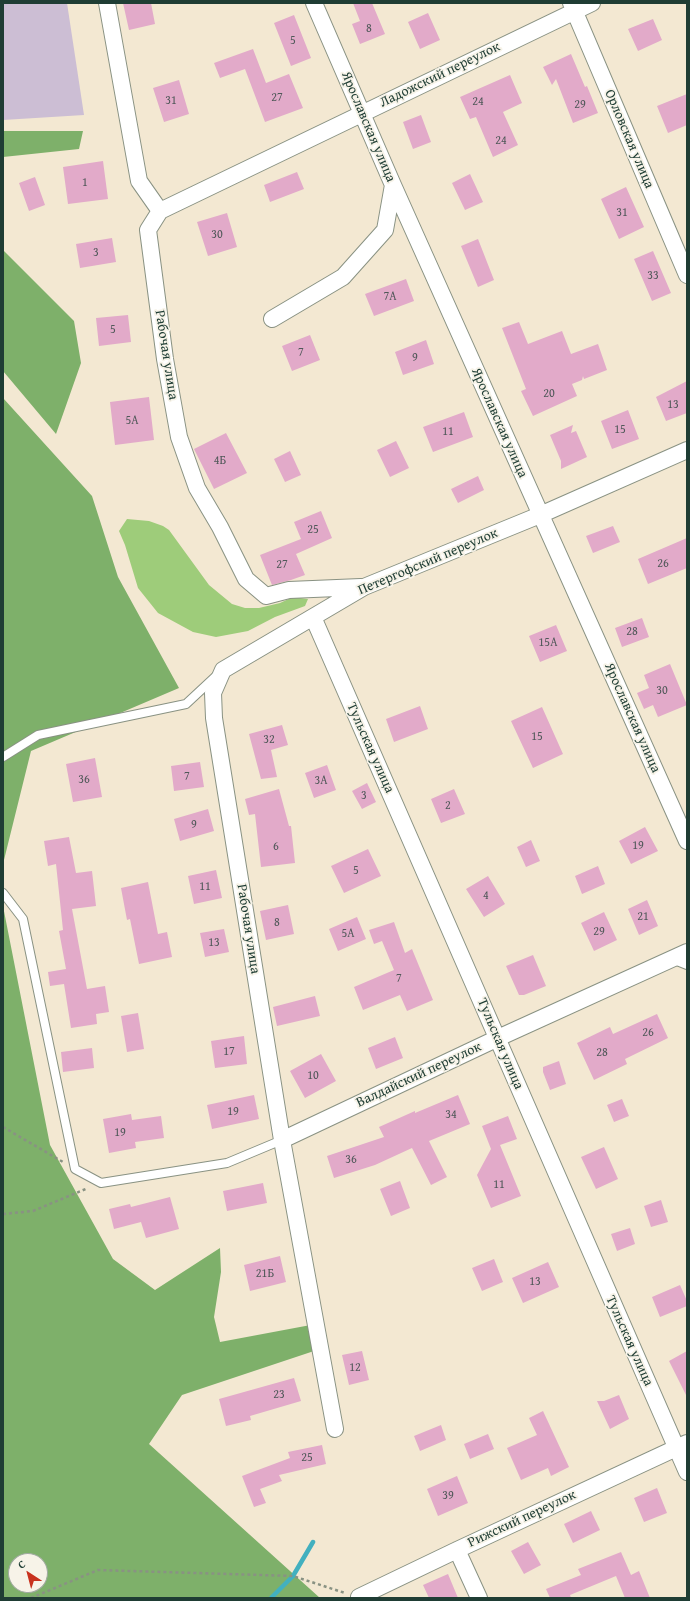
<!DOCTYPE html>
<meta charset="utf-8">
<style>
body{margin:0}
#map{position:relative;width:690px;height:1601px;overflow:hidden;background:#f3e8d2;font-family:"Gentium Book Plus",serif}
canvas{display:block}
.frame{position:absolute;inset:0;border:4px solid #1f3d34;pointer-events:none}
.north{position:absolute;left:8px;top:1553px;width:40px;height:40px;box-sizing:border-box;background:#f7f3e8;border:1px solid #a1aaa0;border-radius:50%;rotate:324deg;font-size:11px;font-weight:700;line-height:16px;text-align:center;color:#1f3d34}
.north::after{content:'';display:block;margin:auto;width:14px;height:18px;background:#c8321e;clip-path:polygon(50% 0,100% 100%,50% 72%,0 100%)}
</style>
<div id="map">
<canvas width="690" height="1601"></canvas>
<div class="frame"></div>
<div class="north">С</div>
</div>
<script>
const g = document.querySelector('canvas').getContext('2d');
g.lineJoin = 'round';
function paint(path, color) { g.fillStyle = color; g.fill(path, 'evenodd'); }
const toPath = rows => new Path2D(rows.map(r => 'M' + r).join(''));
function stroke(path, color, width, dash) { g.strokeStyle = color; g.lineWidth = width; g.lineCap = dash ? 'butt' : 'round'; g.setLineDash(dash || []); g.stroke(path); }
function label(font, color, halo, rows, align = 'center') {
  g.font = font + ' "Gentium Book Plus",serif'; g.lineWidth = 3.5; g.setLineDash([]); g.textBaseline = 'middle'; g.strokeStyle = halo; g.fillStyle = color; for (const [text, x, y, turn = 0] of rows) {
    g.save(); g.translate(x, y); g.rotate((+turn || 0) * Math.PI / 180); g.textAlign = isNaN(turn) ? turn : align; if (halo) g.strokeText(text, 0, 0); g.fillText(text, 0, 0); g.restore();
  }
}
paint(toPath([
 [3,3,67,3,84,115,3,120]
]), '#ccbed4');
paint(toPath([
 [127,519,149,521,163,526,169,530,209,585,232,604,245,608,259,608,280,603,293,597,308,599,305,606,275,617,248,631,216,637,193,632,158,613,138,588,125,545,119,531]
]), '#9ecc7a');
paint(toPath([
 [3,131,83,131,79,149,3,157],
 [3,250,74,321,81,363,56,434,3,371],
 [3,398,92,496,118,577,179,688,31,751,3,864],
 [3,906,50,1145,113,1259,155,1290,220,1248,221,1272,214,1317,220,1342,316,1324,323,1348,182,1395,149,1444,320,1598,3,1598],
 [16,1561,40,1561,40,1585,16,1585]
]), '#7eb06a');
stroke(toPath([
 [271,1598,293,1576,313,1542]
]), '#42b0bf', 4.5);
paint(toPath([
 [123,3,151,3,155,24,129,30],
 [353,3,372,3,385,34,360,44,352,24,360,21],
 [428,13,440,40,420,49,408,22],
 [294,15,311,58,291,66,274,23],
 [653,19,662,40,638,51,628,29],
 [253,49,266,83,289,74,303,108,265,122,245,69,220,78,214,63],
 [571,54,585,87,587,86,598,113,573,123,556,79,552,85,543,67],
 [510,75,522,103,503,112,518,145,493,157,476,117,470,119,460,97],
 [179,80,189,114,164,122,153,88],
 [687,94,687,125,668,133,657,106],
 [421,115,431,142,413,149,403,122],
 [103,161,108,199,68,204,63,167],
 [297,172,304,189,270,202,264,185],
 [470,174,483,202,465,210,452,183],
 [35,177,45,205,29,211,19,183],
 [626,187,644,227,619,239,601,199],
 [227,213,237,247,208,256,197,222],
 [112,238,116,262,80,268,76,244],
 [478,239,494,280,478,287,461,246],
 [653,251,671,293,652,301,634,259],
 [406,279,414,301,374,316,365,294],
 [128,315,131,342,99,346,96,318],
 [519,322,528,344,562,331,571,354,598,344,607,370,584,379,583,376,582,380,572,384,577,396,533,416,521,391,526,389,502,328],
 [310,335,320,360,292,371,282,346],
 [426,340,434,364,403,375,395,352],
 [687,381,687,413,666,421,656,397],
 [149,397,154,440,115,445,110,402],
 [628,410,639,439,612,449,601,421],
 [464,412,473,437,433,452,423,427],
 [573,425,571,433,576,431,587,457,561,469,561,461,550,435],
 [226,433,247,473,214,489,194,449],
 [396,441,409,468,390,477,377,450],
 [290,451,301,475,285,482,274,459],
 [478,476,484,490,458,503,451,489],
 [321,511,332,538,296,554,305,575,291,580,272,585,260,555,301,539,294,522],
 [613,526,620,542,593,553,586,536],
 [687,538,687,568,648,584,638,559],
 [642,618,649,637,622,647,615,628],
 [556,625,567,651,540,662,529,636],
 [670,664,687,705,658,717,653,705,644,709,637,693,649,688,644,675],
 [420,706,428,729,394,742,386,719],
 [542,707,563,754,533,768,511,721],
 [282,725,288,745,271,750,277,777,261,779,249,734],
 [95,758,102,797,73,802,66,764],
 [200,762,204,787,174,791,171,766],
 [327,765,336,790,314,798,305,773],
 [367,783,376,802,362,809,352,791],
 [279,789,289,826,291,826,295,863,261,867,255,814,249,815,245,799],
 [454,789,465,814,441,823,431,799],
 [208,809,214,831,180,841,174,819],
 [645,827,658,851,631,864,619,841],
 [69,837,76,873,92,871,96,906,72,909,87,989,105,986,109,1012,96,1014,97,1024,71,1028,64,984,50,986,48,972,66,969,59,931,63,930,56,864,48,866,44,841],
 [531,840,540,861,526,867,517,847],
 [368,849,381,876,344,893,331,866],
 [598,866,605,884,582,894,575,876],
 [216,870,222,898,194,904,188,876],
 [488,876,505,904,484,917,466,889],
 [148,882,158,934,167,932,172,957,139,964,130,919,127,920,121,888],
 [647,900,658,926,639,935,628,909],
 [288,905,294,934,266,940,260,911],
 [604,912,617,940,594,951,581,923],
 [357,917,366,939,338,951,329,929],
 [394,922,405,953,412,949,433,1000,407,1011,400,995,363,1010,354,987,394,970,382,941,374,944,369,930],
 [224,929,229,952,205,957,200,933],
 [533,955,546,986,524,995,519,995,506,966],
 [315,996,320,1016,277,1026,273,1007],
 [138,1013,144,1049,127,1052,121,1016],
 [657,1014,668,1038,625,1059,627,1064,594,1080,577,1043,610,1027,613,1034],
 [244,1036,247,1064,215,1068,211,1041],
 [395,1037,403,1058,376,1069,368,1048],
 [92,1048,94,1068,63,1072,61,1052],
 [321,1054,336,1081,305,1098,290,1071],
 [559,1061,566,1084,550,1090,543,1072,543,1067],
 [254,1095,259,1119,212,1129,207,1105],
 [458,1095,470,1124,429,1141,447,1177,431,1185,412,1148,375,1165,334,1178,327,1156,384,1137,379,1127,415,1111,415,1113],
 [622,1099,629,1116,614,1122,607,1105],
 [131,1114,132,1120,161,1116,164,1138,135,1142,136,1148,109,1153,103,1119],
 [508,1116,517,1139,500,1145,521,1196,491,1208,477,1175,491,1149,482,1126],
 [604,1147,618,1179,596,1189,581,1157],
 [400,1181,410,1208,391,1216,380,1189],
 [263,1183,267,1203,227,1211,223,1191],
 [170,1197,179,1229,146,1238,141,1222,114,1229,109,1209,130,1204,131,1207],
 [661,1200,668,1222,651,1227,644,1206],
 [630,1228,635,1244,617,1251,611,1234],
 [280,1256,286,1282,250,1291,244,1265],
 [494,1259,503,1282,482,1291,472,1268],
 [548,1262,559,1287,523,1303,512,1278],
 [680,1285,687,1301,687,1306,660,1317,652,1297],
 [362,1351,369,1380,349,1385,342,1355],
 [687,1351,687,1397,669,1361],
 [294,1378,301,1401,250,1416,251,1420,226,1426,219,1399],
 [619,1395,629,1419,610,1429,597,1401,604,1401],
 [543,1411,569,1467,551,1476,548,1468,521,1480,507,1448,537,1435,529,1418],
 [441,1425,446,1440,420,1451,414,1436],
 [488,1434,494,1449,470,1459,464,1444],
 [322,1445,326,1464,279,1475,282,1481,260,1489,266,1503,254,1507,242,1476,290,1458,288,1452],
 [457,1476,468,1503,438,1516,427,1489],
 [657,1488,667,1513,644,1522,634,1498],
 [591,1511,600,1530,573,1543,564,1524],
 [528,1542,541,1565,524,1574,511,1551],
 [621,1552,631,1575,639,1571,650,1598,625,1598,616,1576,570,1595,571,1598,550,1598,546,1589,581,1575,578,1569],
 [448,1574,458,1598,429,1598,423,1585]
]), '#e2aac9');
const lane = toPath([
 [3,757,38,735,186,704,215,677],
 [3,893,23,919,75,1169,101,1183,227,1163,282,1140],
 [672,959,687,965]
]);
const street = toPath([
 [107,3,139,181,160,211,148,230,165,359,179,437,197,488,220,527,246,579,266,596,289,590,361,587],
 [314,3,393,185,687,841],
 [571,3,687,275],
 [160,211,592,3],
 [272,319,343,277,385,230,393,185],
 [313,617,687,1472],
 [282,1140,498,1038,687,952],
 [335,1429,282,1140,214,718,213,693,223,670,364,587,540,515,687,450],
 [457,1550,479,1598],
 [359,1597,457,1550,687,1443]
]);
stroke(lane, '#899283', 10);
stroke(street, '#899283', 18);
stroke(toPath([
 [3,1127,63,1162],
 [3,1214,33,1211,88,1188],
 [31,1598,98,1570,293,1576,345,1593]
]), '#899283', 2.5, [3, 3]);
stroke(lane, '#fff', 8);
stroke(street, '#fff', 16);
label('12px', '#505859', null, [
 ["8",369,29],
 ["5",293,41],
 ["27",277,98],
 ["31",171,101],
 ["24",478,102],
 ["29",580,105],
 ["24",501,141],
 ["1",85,183],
 ["31",622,213],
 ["30",217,235],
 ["3",96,253],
 ["33",653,276],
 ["7А",390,297],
 ["5",113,330],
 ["7",301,353],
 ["9",415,358],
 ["20",549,394],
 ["13",673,405],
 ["5А",132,421],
 ["15",620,430],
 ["11",448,432],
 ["4Б",220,461],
 ["25",313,530],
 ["26",663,564],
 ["27",282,565],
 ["28",632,632],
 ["15А",548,643],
 ["30",662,691],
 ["15",537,737],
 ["32",269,740],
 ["7",187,777],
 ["36",84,780],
 ["3А",321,781],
 ["3",364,796],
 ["2",448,806],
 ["9",194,825],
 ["19",638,846],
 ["6",276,847],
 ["5",356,871],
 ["11",205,887],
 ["4",486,896],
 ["21",643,917],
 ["8",277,923],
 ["29",599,932],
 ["5А",348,934],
 ["13",214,943],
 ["7",399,979],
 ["26",648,1033],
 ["17",229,1052],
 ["28",602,1053],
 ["10",313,1076],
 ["19",233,1112],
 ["34",451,1115],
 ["19",120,1133],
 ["36",351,1160],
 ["11",499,1185],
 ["21Б",265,1274],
 ["13",535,1282],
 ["12",355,1368],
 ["23",279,1395],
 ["25",307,1458],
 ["39",448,1496]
]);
label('14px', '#1f3d34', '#f7f3e8', [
 ["Ладожский переулок",440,75,-26],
 ["Ярославская улица",368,127,67],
 ["Орловская улица",629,139,67],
 ["Рабочая улица",166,355,81],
 ["Ярославская улица",499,423,66],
 ["Петергофский переулок",428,562,-23],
 ["Ярославская улица",632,718,66],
 ["Тульская улица",370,748,66],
 ["Рабочая улица",248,929,81],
 ["Тульская улица",500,1044,67],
 ["Валдайский переулок",419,1075,-25],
 ["Тульская улица",629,1341,66],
 ["Рижский переулок",522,1519,-25]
]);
</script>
